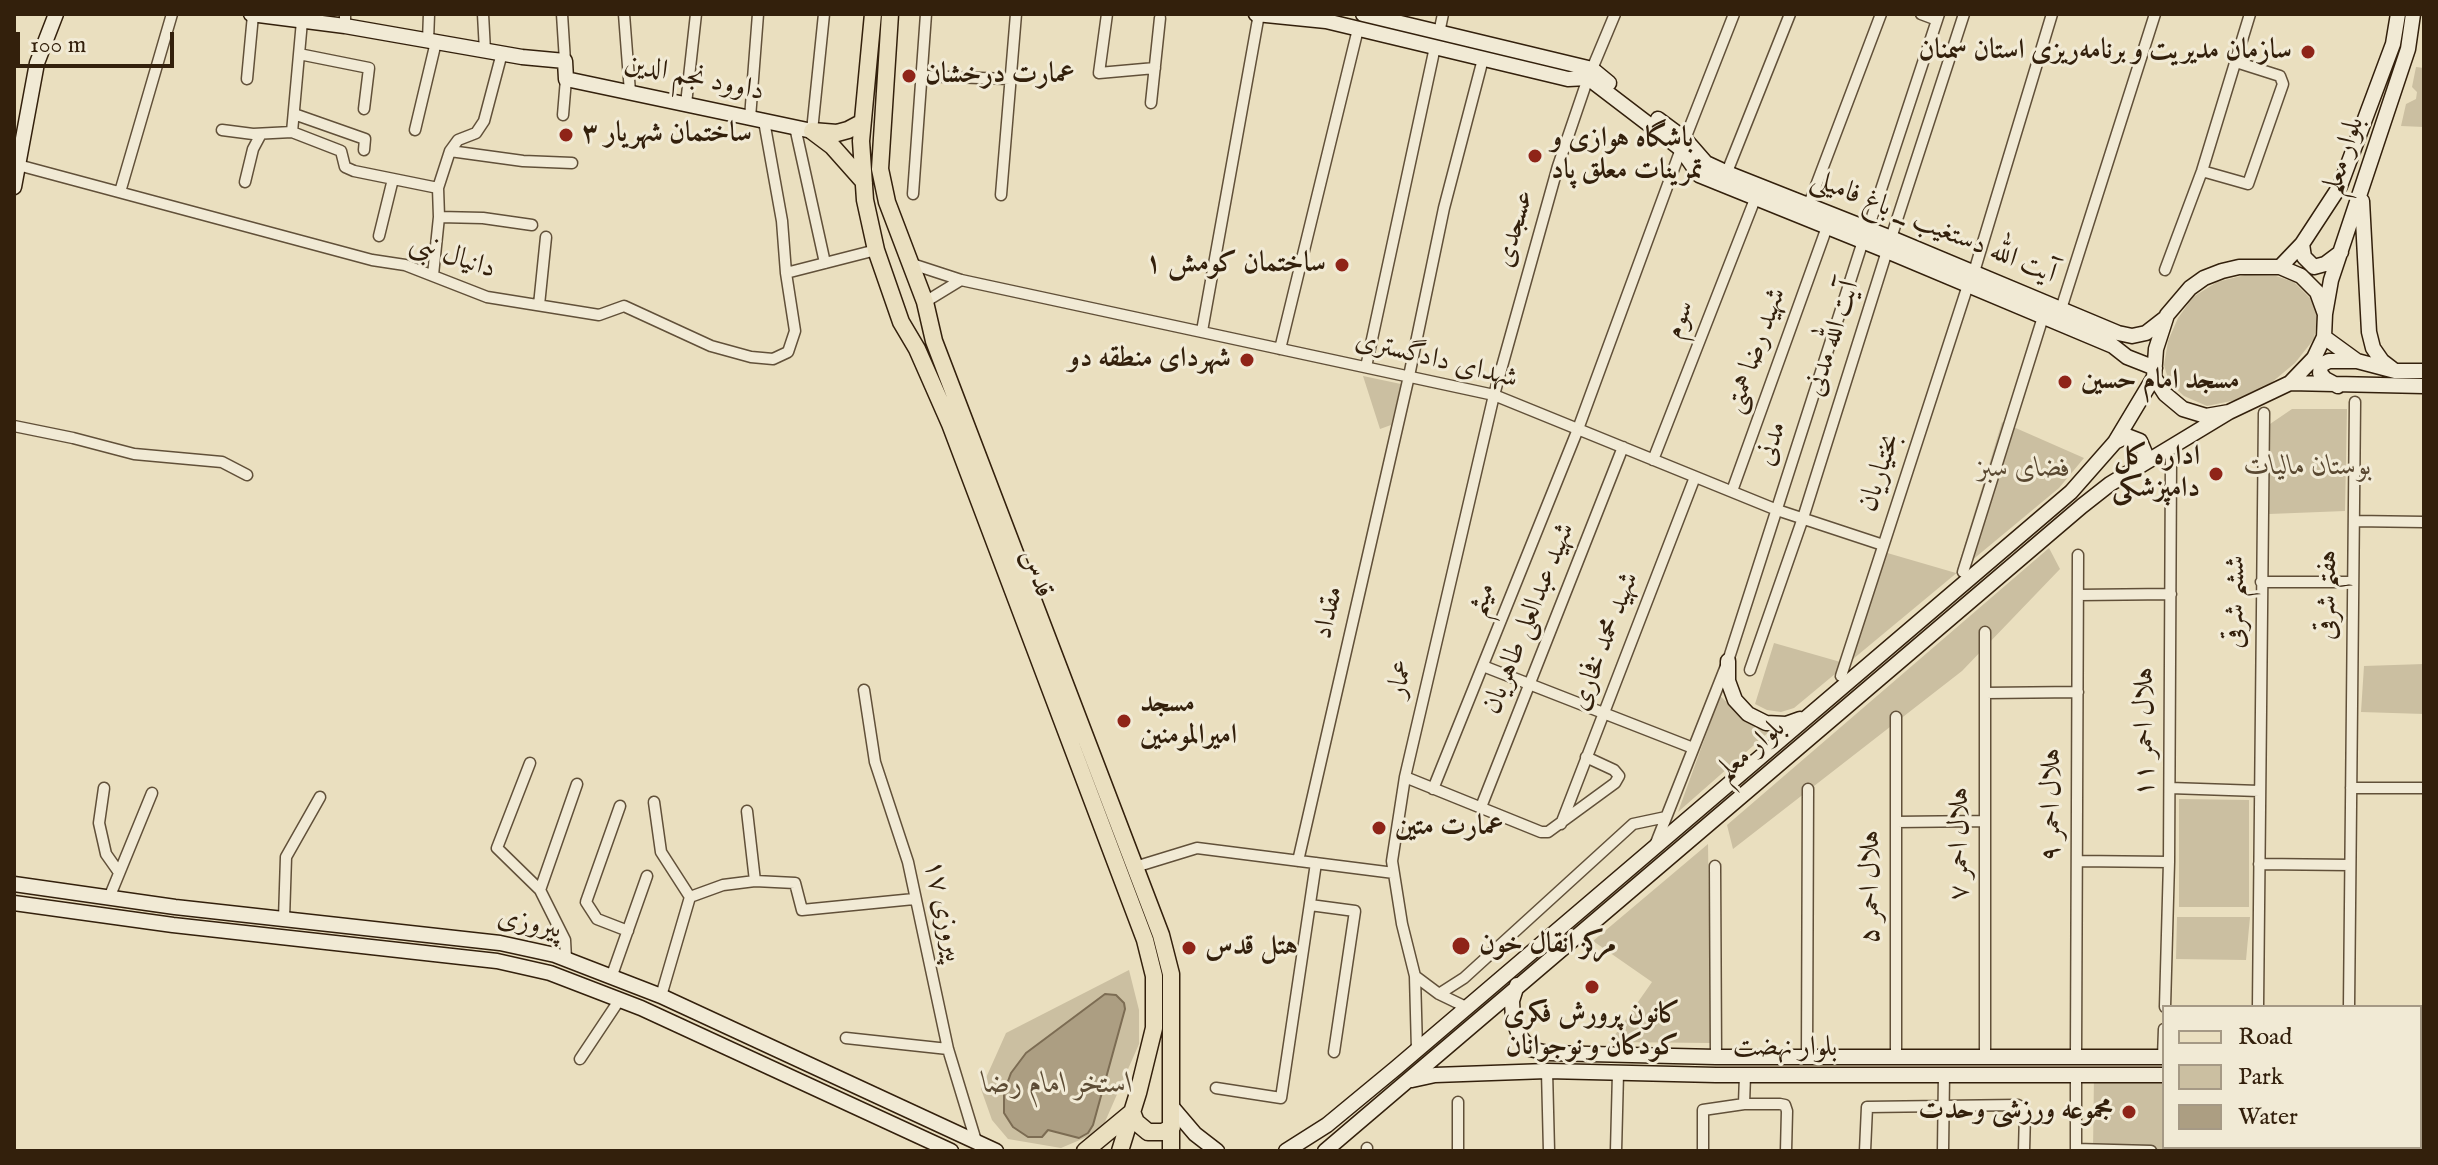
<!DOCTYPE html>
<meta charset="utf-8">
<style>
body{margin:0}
#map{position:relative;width:2438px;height:1165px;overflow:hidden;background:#eadfbf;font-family:"IM FELL English",serif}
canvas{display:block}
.frame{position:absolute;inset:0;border:16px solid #33200c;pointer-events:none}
.legend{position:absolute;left:2162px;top:1005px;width:260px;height:144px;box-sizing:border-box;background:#f1ead5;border:2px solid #a59985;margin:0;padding:10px 14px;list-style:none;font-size:24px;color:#33200c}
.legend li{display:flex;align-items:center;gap:16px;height:40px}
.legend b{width:40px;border:2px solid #a59985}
.scale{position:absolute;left:16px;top:32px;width:158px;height:36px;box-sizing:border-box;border:4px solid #33200c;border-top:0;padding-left:10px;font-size:24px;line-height:28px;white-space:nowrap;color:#33200c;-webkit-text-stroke:6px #f1ead5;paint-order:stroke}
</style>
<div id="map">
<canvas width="2438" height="1165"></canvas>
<div class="frame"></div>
<ul class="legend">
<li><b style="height:10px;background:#eadfbf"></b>Road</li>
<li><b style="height:22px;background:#cbbfa1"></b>Park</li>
<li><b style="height:22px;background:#ac9e82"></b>Water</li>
</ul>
<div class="scale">100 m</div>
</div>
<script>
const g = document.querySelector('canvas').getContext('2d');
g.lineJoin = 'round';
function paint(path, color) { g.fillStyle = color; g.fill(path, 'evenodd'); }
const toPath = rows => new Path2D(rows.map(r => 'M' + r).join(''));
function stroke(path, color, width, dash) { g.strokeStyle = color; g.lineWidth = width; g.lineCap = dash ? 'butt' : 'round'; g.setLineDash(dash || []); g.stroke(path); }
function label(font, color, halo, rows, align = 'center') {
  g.font = font + ' "IM FELL English",Amiri,serif'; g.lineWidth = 6; g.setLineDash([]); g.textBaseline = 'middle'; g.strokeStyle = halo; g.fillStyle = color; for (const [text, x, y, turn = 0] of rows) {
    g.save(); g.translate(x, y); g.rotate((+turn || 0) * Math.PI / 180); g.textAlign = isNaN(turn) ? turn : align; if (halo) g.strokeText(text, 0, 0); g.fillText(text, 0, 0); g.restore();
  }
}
paint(toPath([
 [2416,67,2424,68,2424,127,2401,126,2406,104,2416,99,2417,92,2412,87],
 [2245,275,2276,276,2294,282,2310,298,2318,314,2314,339,2295,363,2271,383,2236,400,2207,406,2184,396,2169,382,2164,365,2168,341,2178,318,2193,297,2217,282],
 [1363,376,1401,384,1391,425,1380,429],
 [2292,409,2347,409,2345,511,2269,514,2270,424],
 [2002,422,2084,458,2059,488,1794,708,1781,712,1767,710,1755,704,1774,643,1844,663,1877,550,1956,573],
 [2049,548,2060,569,1962,671,1733,849,1727,825],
 [2424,664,2424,714,2361,712,2364,666],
 [1720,696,1752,725,1770,731,1678,812],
 [2179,799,2249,800,2249,907,2179,907],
 [1708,844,1711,1043,1610,1042,1652,982,1593,941],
 [2177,917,2250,917,2246,960,2176,959],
 [1129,970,1139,1010,1139,1044,1101,1131,1061,1148,1008,1139,992,1120,981,1089,1006,1033],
 [2094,1074,2164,1075,2164,1147,2420,1147,2420,1077,2424,1077,2424,1151,2093,1151]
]), '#cbbfa1');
const water = toPath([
 [1105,994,1116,995,1124,1003,1125,1009,1093,1125,1088,1133,1079,1138,1048,1130,1042,1137,1028,1137,1013,1127,1004,1113,1004,1092,1011,1073,1026,1053,1105,994]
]);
paint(water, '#ac9e82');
stroke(water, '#7c6c53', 2);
const street = toPath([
 [483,14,485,51],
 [562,14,565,61],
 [624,14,630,92],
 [1107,14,1099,73,1155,68],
 [1921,14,1937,20],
 [345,26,345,14],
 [1439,33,1443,14],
 [428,41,429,14],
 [299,54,369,68,364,109],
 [1592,69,1615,14],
 [921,76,1010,79],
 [247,79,253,15],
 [1151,103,1160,18],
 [686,104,696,14],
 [294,114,365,139,364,150],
 [563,115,566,79],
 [750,118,758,14],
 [795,127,825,263],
 [222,130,253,134,292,132,341,151,345,167,354,171,438,188],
 [415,130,436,42],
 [812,131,824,14],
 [292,132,302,21],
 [1685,139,1734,14],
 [450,151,523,161,572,163],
 [18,165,372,260,405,265,487,297,599,315,624,306,711,346,751,357,773,359,788,352,795,331,786,273,782,221,764,121],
 [2202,171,2248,184,2283,84,2280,76,2236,62],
 [1727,172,1790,14],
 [245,182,253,149,261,134],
 [120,192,172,14],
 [913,194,926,14],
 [1001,195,1016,14],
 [1809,204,1881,14],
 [439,217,483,218,532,225],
 [1868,229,1939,14],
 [379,236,393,179],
 [1891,238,1964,14],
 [912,264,961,280,1494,395,1777,510,1883,545],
 [2165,270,2202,171,2250,14],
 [1974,272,2052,14],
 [786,273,876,250],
 [433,275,439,217,438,188,450,151,458,140,476,133,484,121,502,53],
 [925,302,961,280],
 [539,305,546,237],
 [2061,309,2155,14],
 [1202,331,1259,14],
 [1280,349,1358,29],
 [1366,367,1435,47],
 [14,426,73,438,134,454,222,462,247,475],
 [1653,460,1755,199],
 [1732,491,1827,227],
 [2354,521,2424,522],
 [1963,572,2043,317],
 [2261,582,2353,582],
 [2078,595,2171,594],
 [1985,632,1985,1056],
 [1483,666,1693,748],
 [1750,670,1803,518,1887,251],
 [1841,676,1968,285],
 [864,690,875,762,908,862,948,1049,976,1141],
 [1985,693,2078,692],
 [1896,717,1896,1056],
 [530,763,497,848,540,890,565,940,566,959],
 [1405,777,1541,832,1548,832,1615,783,1619,776,1614,770,1586,757],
 [104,788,99,823,106,854,118,871],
 [2170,788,2259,791],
 [2351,788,2424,788],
 [1433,789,1578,429,1681,149],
 [654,802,661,852,690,897],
 [620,806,586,902,597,919,628,931],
 [1481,807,1623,447],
 [747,811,755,881],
 [1896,822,1985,821],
 [1561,824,1695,477],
 [1656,843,1728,661,1863,241],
 [1298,861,1409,376,1444,208,1483,59],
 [2077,861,2169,862],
 [2259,864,2350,865],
 [1715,866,1716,1057],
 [1135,867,1197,848,1394,873],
 [540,890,577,784],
 [109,898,152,793],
 [1310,905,1355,911,1334,1052],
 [284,919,286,857,320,797],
 [612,975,647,876],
 [1415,976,1402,924,1392,861,1405,777,1494,395,1558,166,1588,78],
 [1439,994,1464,978,1633,824,1666,817],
 [661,996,690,897,723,885,755,881,795,883,802,910,914,899],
 [2165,1007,2169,862,2171,458],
 [2258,1007,2264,413],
 [2349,1007,2355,402],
 [846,1038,948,1049],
 [1417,1050,1415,976,1439,994,1466,1007],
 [2076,1056,2078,555],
 [1807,1057,1808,789],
 [2163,1057,2164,1029],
 [580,1059,620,999],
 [1547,1071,1549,1151],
 [1216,1088,1281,1098,1316,863],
 [1744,1104,1745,1075],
 [2076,1149,2151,1151],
 [1367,1151,1367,1148],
 [1458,1151,1458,1102],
 [1616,1151,1618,1073],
 [1703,1151,1703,1110,1744,1104,1780,1104,1785,1105,1787,1111,1786,1151],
 [1865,1151,1867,1107,2018,1105,2023,1108,2025,1113,2024,1151],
 [1943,1151,1944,1074],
 [2076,1151,2076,1074]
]);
const secondary = toPath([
 [251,14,345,26,522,57,565,61,566,79,812,131],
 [1256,14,1326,21,1568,79,1588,78,1681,149,1699,175,1887,251,2113,346,2127,357,2155,368],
 [1363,14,1592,69,1609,83],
 [1658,119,1685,139,1706,163,1732,175,1891,238,2118,333,2132,336,2146,333,2164,319],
 [14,187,37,63,56,14],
 [2362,201,2369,332,2373,348,2382,361,2395,371],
 [2302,244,2304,257,2314,267,2325,264,2341,252],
 [2280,267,2302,244,2340,186,2393,44,2398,14],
 [2325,314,2331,280,2408,49,2413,14],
 [2324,337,2357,361,2395,371,2424,371],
 [2290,383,2424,386],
 [2338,386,2325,379,2320,373,2321,365,2329,361,2356,361],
 [2115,442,2127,436,2140,441,2145,453,2141,465],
 [1728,661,1728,681,1735,700,1748,714,1766,723,1786,724,1800,719],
 [14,884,175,907,500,943,555,955,661,996,996,1151],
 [14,903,173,925,497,961,550,973,641,1008,951,1151],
 [1517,985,1512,1001,1513,1019,1519,1035,1530,1049,1548,1053,1716,1057,2164,1057],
 [2420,1059,2424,1059],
 [2420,1077,2424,1077],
 [1412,1080,1435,1075,1547,1071,1716,1075,2164,1075],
 [1172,1107,1195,1134,1217,1151],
 [1286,1151,1327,1125,1396,1068,2071,492,2115,442,2154,377],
 [1325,1151,2082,506,2110,484,2229,412,2290,383,2314,358,2324,337,2325,314,2317,292,2301,276,2280,267,2239,267,2222,271,2204,278,2190,288,2167,315,2156,349,2154,377,2165,394,2183,409,2206,416,2229,412]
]);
const primary = toPath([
 [873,14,861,141,865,200,876,250,901,322,917,349,950,424,1145,940,1154,976,1154,1028,1138,1093,1120,1151],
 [890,14,880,169,887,202,925,302,934,341,1161,935,1171,974,1171,1151],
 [863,122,848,130,837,133,812,131,832,146,864,182],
 [1085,1151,1132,1112,1136,1122,1148,1132,1163,1132,1172,1127]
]);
stroke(street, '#615039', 13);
stroke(secondary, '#33200c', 17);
stroke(primary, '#33200c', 19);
stroke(street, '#f1ead5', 10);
stroke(secondary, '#f1ead5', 14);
stroke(primary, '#eadfbf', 16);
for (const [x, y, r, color] of [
 [2308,52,8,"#8f2418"],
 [909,76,8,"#8f2418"],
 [566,135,8,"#8f2418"],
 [1535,156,8,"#8f2418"],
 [1342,265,8,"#8f2418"],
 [1247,360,8,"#8f2418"],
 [2065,382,8,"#8f2418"],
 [2216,474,8,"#8f2418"],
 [1124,721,8,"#8f2418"],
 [1379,828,8,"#8f2418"],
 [1461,946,10,"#8f2418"],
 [1189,948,8,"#8f2418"],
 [1592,987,8,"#8f2418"],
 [2129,1112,8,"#8f2418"]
]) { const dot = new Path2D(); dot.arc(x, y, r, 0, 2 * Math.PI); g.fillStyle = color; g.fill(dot); stroke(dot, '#f1ead5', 3); }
label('bold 28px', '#33200c', '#f1ead5', [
 ["سازمان مدیریت و برنامه‌ریزی استان سمنان",2292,52,"right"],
 ["عمارت درخشان",925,76],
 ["ساختمان شهریار ۳",582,135],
 ["باشگاه هوازی و",1551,140],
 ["تمرینات معلق پاد",1551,172],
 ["ساختمان کومش ۱",1326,265,"right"],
 ["شهردای منطقه دو",1231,360,"right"],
 ["مسجد امام حسین",2081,382],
 ["اداره کل",2200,458,"right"],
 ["دامپزشکی",2200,490,"right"],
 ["مسجد",1140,705],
 ["امیرالمومنین",1140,737],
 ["عمارت متین",1395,828],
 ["مرکز انقال خون",1479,946],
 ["هتل قدس",1205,948],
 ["کانون پرورش فکری",1592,1016,"center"],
 ["کودکان و نوجوانان",1592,1048,"center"],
 ["مجموعه ورزشی وحدت",2113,1112,"right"]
], 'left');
label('28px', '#33200c', '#f1ead5', [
 ["داوود نجم الدین",694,79,12],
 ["بلوار معلم",2345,156,-72],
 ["آیت الله دستغیب _ باغ فامیلی",1933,228,22],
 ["عسجدی",1516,229,-74],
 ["دانیال نبی",452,258,18],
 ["سوم",1681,320,-69],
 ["آیت الله مدنی",1834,339,-72],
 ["شهید رضا همتی",1757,351,-70],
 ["شهدای دادگستری",1436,361,14],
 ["مدنی",1773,444,-72],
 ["بختیاریان",1881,473,-72],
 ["قدس",1035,574,69],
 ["هفتم شرقی",2329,595,-89],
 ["میثم",1483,600,-68],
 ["ششم شرقی",2237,602,-89],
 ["مقداد",1330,613,-77],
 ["شهید عبدالعلی طاهریان",1530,619,-68],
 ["شهید محمد فخاری",1606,642,-69],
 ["عمار",1402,679,-77],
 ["هلال احمر ۱۱",2146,732,-90],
 ["بلوار معلم",1752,751,-40],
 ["هلال احمر ۹",2053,805,-90],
 ["هلال احمر ۷",1961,844,-90],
 ["هلال احمر ۵",1872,887,-90],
 ["پیروزی ۱۷",942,911,78],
 ["پیروزی",529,925,12],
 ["بلوار نهضت",1785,1049]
]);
label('italic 28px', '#594831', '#f1ead5', [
 ["بوستان مالیات",2308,468],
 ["فضای سبز",2024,470]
]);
label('italic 30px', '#5d4c35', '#f1ead5', [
 ["استخر امام رضا",1058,1086]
]);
</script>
